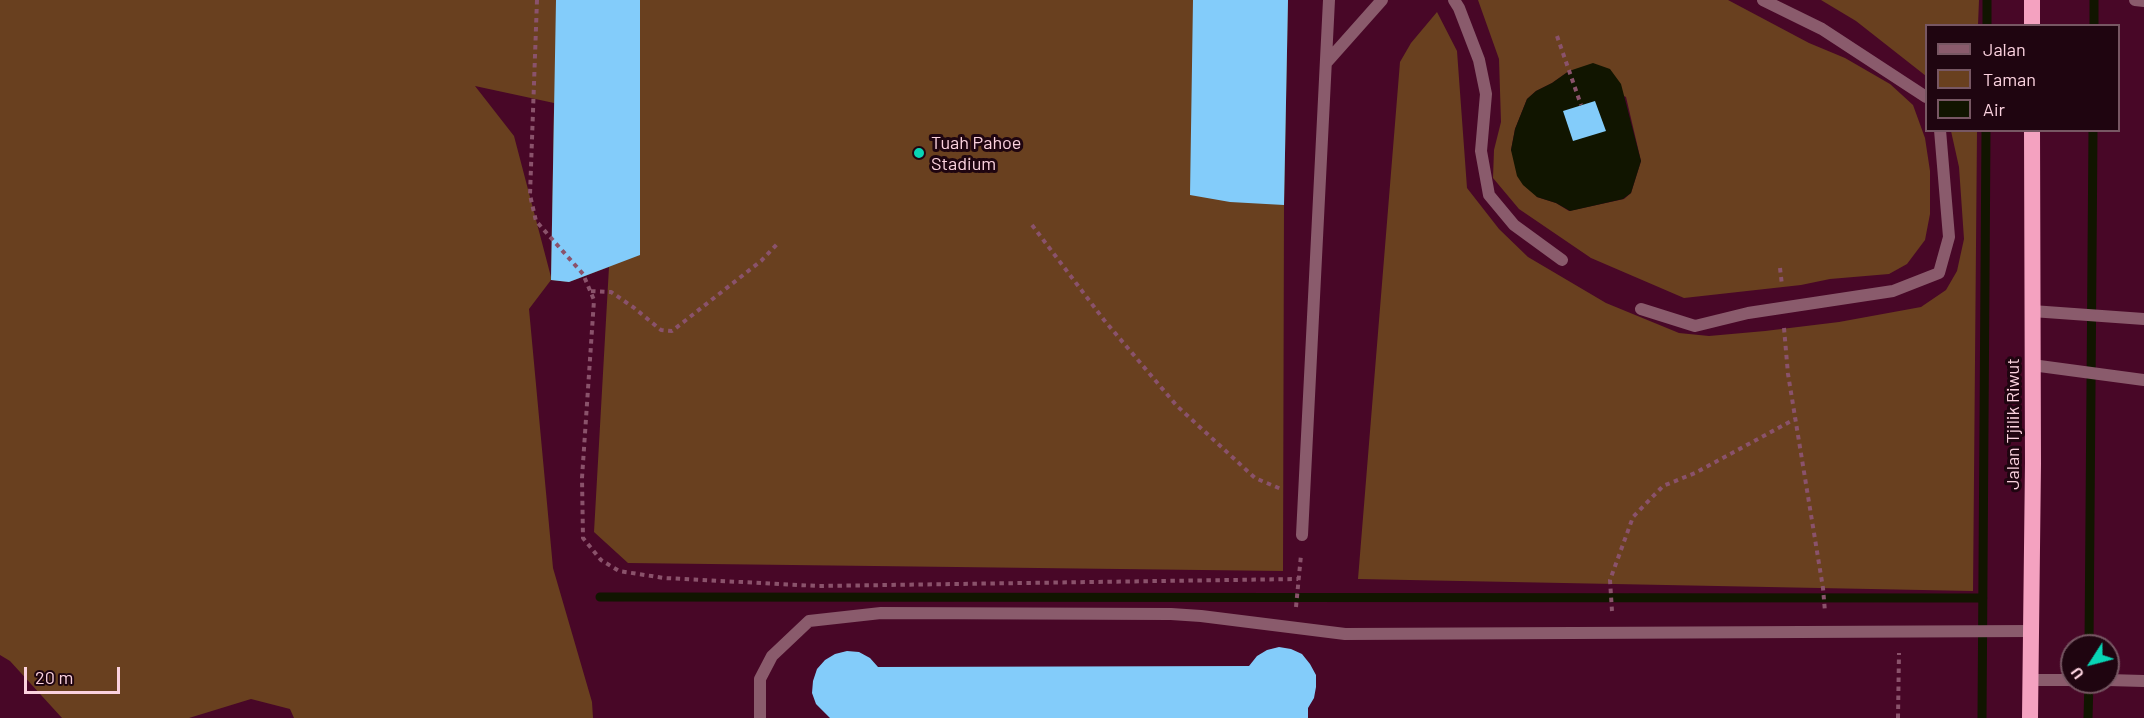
<!DOCTYPE html>
<style>
body{margin:0}
#map{position:relative;width:2144px;height:718px;overflow:hidden;background:#480727;font-family:Barlow,sans-serif}
canvas{display:block}
.legend{position:absolute;left:1925px;top:24px;width:195px;height:108px;box-sizing:border-box;background:#1f0510;border:2px solid #775763;margin:0;padding:8px 10px;list-style:none;font-size:18px;color:#fbd2df}
.legend li{display:flex;align-items:center;gap:12px;height:30px}
.legend b{width:30px;border:2px solid #775763}
.north{position:absolute;left:2060px;top:634px;width:60px;height:60px;box-sizing:border-box;background:#1f0510;border:2px solid #775763;border-radius:50%;rotate:234deg;font-size:16px;font-weight:700;line-height:24px;text-align:center;color:#fbd2df}
.north::after{content:'';display:block;margin:auto;width:21px;height:27px;background:#08d5b5;clip-path:polygon(50% 0,100% 100%,50% 72%,0 100%)}
.scale{position:absolute;left:24px;top:667px;width:96px;height:27px;box-sizing:border-box;border:3px solid #fbd2df;border-top:0;padding-left:8px;font-size:18px;line-height:21px;white-space:nowrap;color:#fbd2df;-webkit-text-stroke:4px #1f0510;paint-order:stroke}
</style>
<div id="map">
<canvas width="2144" height="718"></canvas>
<ul class="legend">
<li><b style="height:8px;background:#8a5b6c"></b>Jalan</li>
<li><b style="height:16px;background:#69401f"></b>Taman</li>
<li><b style="height:16px;background:#111500"></b>Air</li>
</ul>
<div class="north">U</div>
<div class="scale">20 m</div>
</div>
<script>
const g = document.querySelector('canvas').getContext('2d');
g.lineJoin = 'round';
function paint(path, color) { g.fillStyle = color; g.fill(path, 'evenodd'); }
const toPath = rows => new Path2D(rows.map(r => 'M' + r).join(''));
function stroke(path, color, width, dash) { g.strokeStyle = color; g.lineWidth = width; g.lineCap = dash ? 'butt' : 'round'; g.setLineDash(dash || []); g.stroke(path); }
function label(font, color, halo, rows, align = 'center') {
  g.font = font + ' Barlow,sans-serif'; g.lineWidth = 6; g.setLineDash([]); g.textBaseline = 'middle'; g.strokeStyle = halo; g.fillStyle = color; for (const [text, x, y, turn = 0] of rows) {
    g.save(); g.translate(x, y); g.rotate((+turn || 0) * Math.PI / 180); g.textAlign = isNaN(turn) ? turn : align; if (halo) g.strokeText(text, 0, 0); g.fillText(text, 0, 0); g.restore();
  }
}
paint(toPath([
 [0,0,1288,0,1284,205,1283,571,628,563,594,532,609,267,569,282,551,280,529,309,553,568,592,702,593,718,294,718,290,709,251,699,189,718,62,718,10,661,0,655],
 [475,86,554,103,551,277,514,136],
 [1478,0,1728,0,1809,43,1845,58,1890,84,1913,105,1925,138,1930,171,1930,214,1925,240,1907,264,1889,274,1830,279,1801,285,1684,298,1591,258,1519,209,1493,178,1494,150,1501,122,1499,59],
 [1569,71,1626,97,1641,161,1631,193,1624,199,1569,211,1556,203,1537,197,1511,150,1515,129,1527,99,1536,91,1552,83],
 [1821,0,1979,0,1978,25,1926,26,1926,76,1856,21],
 [1437,12,1457,51,1467,188,1499,229,1528,257,1606,303,1679,333,1709,336,1765,331,1839,322,1921,307,1946,290,1957,271,1964,239,1959,167,1951,131,1977,131,1973,591,1358,579,1400,62,1411,43]
]), '#69401f');
paint(toPath([
 [1593,63,1610,69,1621,84,1641,161,1631,193,1623,199,1570,211,1556,203,1537,197,1523,185,1517,176,1511,150,1515,129,1527,99,1536,91,1552,83,1569,71]
]), '#111500');
stroke(toPath([
 [1987,26,1987,0],
 [2094,26,2094,0],
 [600,597,1983,598],
 [2089,646,2093,130],
 [1982,718,1986,130],
 [2088,718,2089,682]
]), '#111500', 9);
paint(toPath([
 [556,0,640,0,640,255,569,282,551,280],
 [1193,0,1288,0,1284,205,1230,202,1190,195],
 [1595,101,1606,131,1573,141,1563,111],
 [1279,647,1291,649,1302,654,1310,664,1316,675,1316,687,1314,698,1308,708,1308,718,830,718,816,704,812,693,813,681,817,669,825,660,835,654,847,651,859,652,870,658,878,667,1249,666,1257,656,1267,650]
]), '#83ccfa');
stroke(toPath([
 [537,0,530,195,536,221,583,274,594,300,582,478,583,538,601,560,619,571,664,578,818,586,1298,579],
 [1557,36,1581,105],
 [1032,225,1104,320,1177,406,1255,478,1281,489],
 [1780,268,1782,285],
 [591,291,611,292,633,307,661,330,672,331,761,261,779,242],
 [1784,328,1788,374,1823,588,1825,612],
 [1296,607,1301,555],
 [1612,611,1610,580,1633,517,1663,486,1695,473,1795,419],
 [1898,718,1899,653]
]), '#8a526b', 4, [4.5, 4.5]);
stroke(toPath([
 [2135,0,2144,1],
 [1326,63,1382,0],
 [2032,311,2144,319],
 [2032,365,2144,380],
 [1302,535,1329,0],
 [2031,680,2072,680],
 [2108,680,2144,681],
 [760,718,760,679,772,656,809,621,881,613,1171,614,1201,616,1345,634,2032,631]
]), '#8a5b6c', 12);
stroke(toPath([
 [1454,0,1459,8,1479,60,1486,94,1481,151,1489,195,1514,225,1562,260],
 [1763,0,1822,29,1926,97],
 [1641,309,1695,326,1748,313,1893,291,1939,273,1949,237,1940,130]
]), '#8a5b6c', 12);
stroke(toPath([
 [2032,26,2032,0],
 [2030,718,2033,463,2032,130]
]), '#f4a2c0', 16);
for (const [x, y, r, color] of [
 [919,153,6,"#08d5b5"]
]) { const dot = new Path2D(); dot.arc(x, y, r, 0, 2 * Math.PI); g.fillStyle = color; g.fill(dot); stroke(dot, '#1f0510', 2); }
label('18px', '#fbd2df', '#1f0510', [
 ["Tuah Pahoe",931,143],
 ["Stadium",931,164]
], 'left');
label('18px', '#fbd2df', '#1f0510', [
 ["Jalan Tjilik Riwut",2013,424,-90]
]);
</script>
